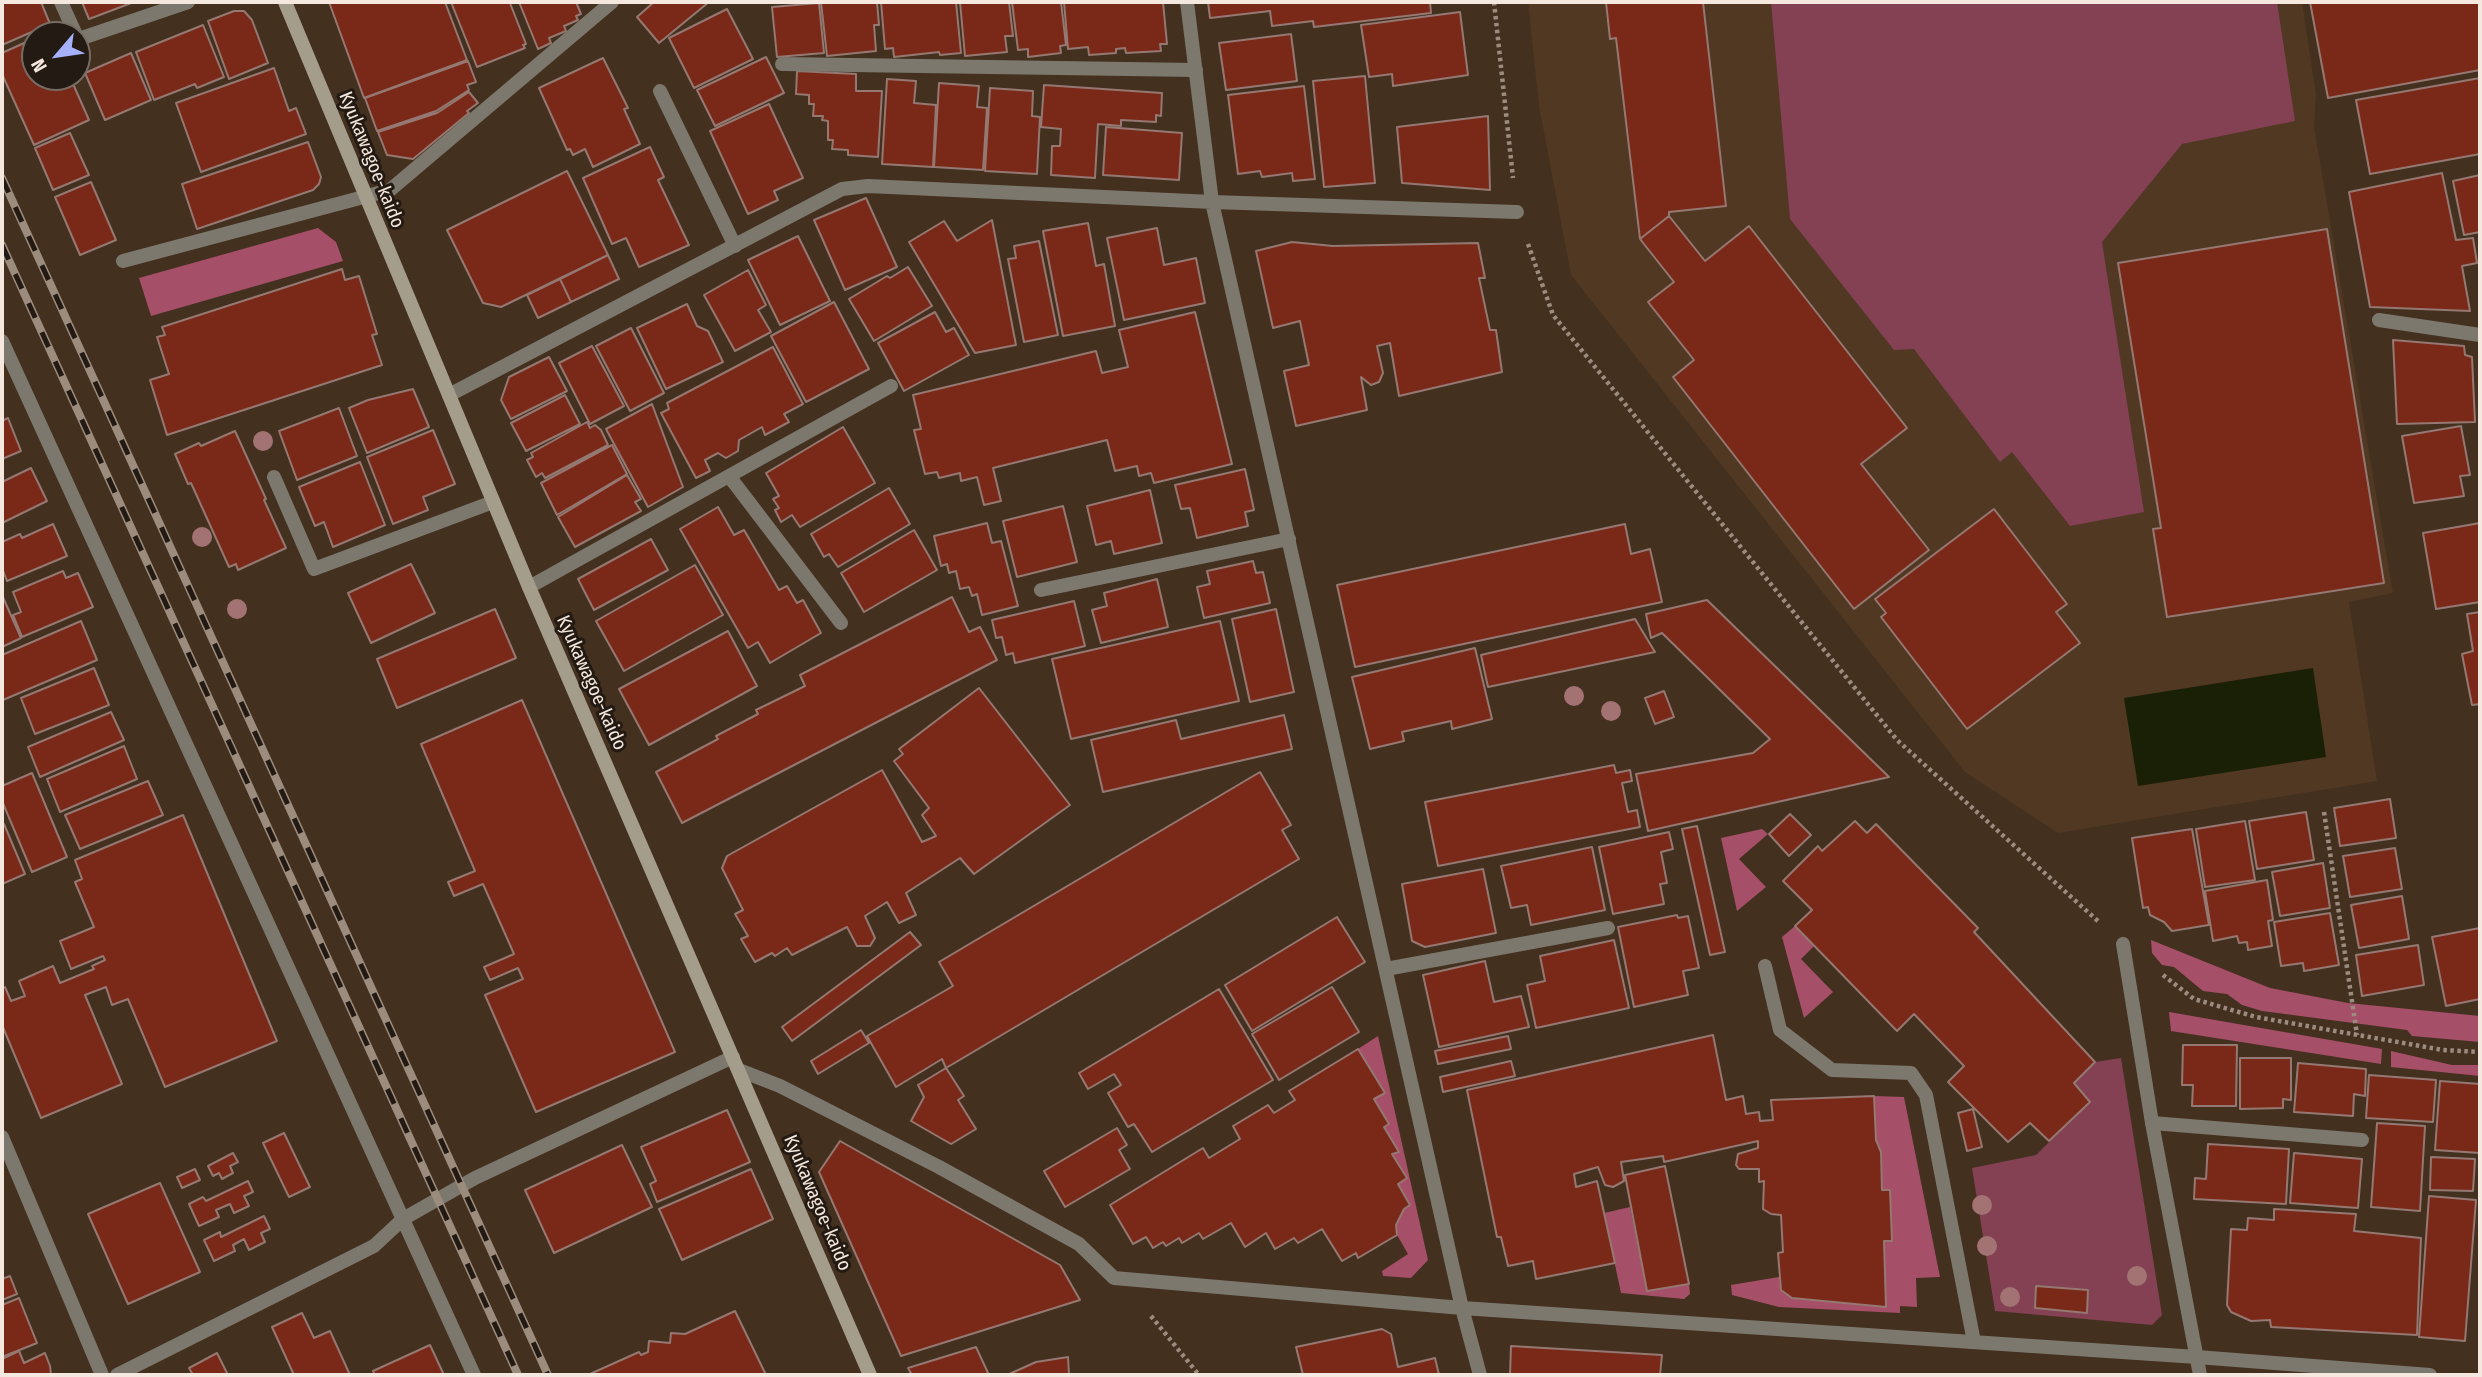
<!DOCTYPE html>
<style>
body{margin:0}
#map{position:relative;width:2482px;height:1377px;overflow:hidden;background:#43301f;font-family:"Fira Sans Condensed",sans-serif}
canvas{display:block}
.frame{position:absolute;inset:0;border:4px solid #f5e8de;pointer-events:none}
.north{position:absolute;left:21px;top:21px;width:70px;height:70px;box-sizing:border-box;background:#231a13;border:2px solid #776c64;border-radius:50%;rotate:241deg;font-size:19px;font-weight:700;line-height:28px;text-align:center;color:#f5e8de}
.north::after{content:'';display:block;margin:auto;width:24px;height:32px;background:#a5b1fc;clip-path:polygon(50% 0,100% 100%,50% 72%,0 100%)}
</style>
<div id="map">
<canvas width="2482" height="1377"></canvas>
<div class="frame"></div>
<div class="north">N</div>
</div>
<script>
const g = document.querySelector('canvas').getContext('2d');
g.lineJoin = 'round';
function paint(path, color) { g.fillStyle = color; g.fill(path, 'evenodd'); }
const toPath = rows => new Path2D(rows.map(r => 'M' + r).join(''));
function stroke(path, color, width, dash) { g.strokeStyle = color; g.lineWidth = width; g.lineCap = dash ? 'butt' : 'round'; g.setLineDash(dash || []); g.stroke(path); }
function label(font, color, halo, rows, align = 'center') {
  g.font = font + ' "Fira Sans Condensed",sans-serif'; g.lineWidth = 6; g.setLineDash([]); g.textBaseline = 'middle'; g.strokeStyle = halo; g.fillStyle = color; for (const [text, x, y, turn = 0] of rows) {
    g.save(); g.translate(x, y); g.rotate((+turn || 0) * Math.PI / 180); g.textAlign = isNaN(turn) ? turn : align; if (halo) g.strokeText(text, 0, 0); g.fillText(text, 0, 0); g.restore();
  }
}
paint(toPath([
 [1528,2,2302,2,2316,94,2314,127,2393,593,2349,602,2377,781,2058,833,1965,772,1571,275,1539,106]
]), '#503823');
paint(toPath([
 [1771,2,2277,2,2295,121,2182,144,2102,242,2144,512,2070,526,2012,452,2000,462,1914,349,1894,350,1790,219],
 [2121,1058,2162,1315,2152,1325,1995,1311,1972,1168,2036,1155,2090,1102,2074,1083,2095,1062]
]), '#834153');
paint(toPath([
 [318,228,336,242,343,261,151,316,139,278],
 [1762,829,1768,834,1739,859,1766,887,1737,911,1721,838],
 [1795,926,1814,946,1801,959,1833,992,1804,1018,1782,937],
 [2151,940,2270,988,2348,1003,2480,1016,2480,1042,2412,1036,2407,1030,2262,1011,2242,1005,2227,994,2203,991,2174,967,2162,965,2152,953],
 [2169,1012,2382,1049,2381,1064,2171,1031],
 [1378,1036,1428,1260,1411,1278,1383,1276,1382,1271,1408,1254,1397,1235,1396,1225,1404,1209,1410,1205,1398,1184,1407,1178,1392,1154,1398,1152,1384,1127,1389,1124,1374,1099,1384,1093,1358,1049],
 [2391,1051,2452,1065,2480,1065,2480,1076,2391,1067],
 [1874,1096,1904,1097,1940,1277,1916,1278,1917,1307,1900,1306,1900,1313,1779,1307,1732,1295,1731,1285,1779,1277,1781,1290,1792,1298,1886,1306,1884,1241,1892,1240,1890,1191,1882,1190,1880,1151,1876,1140],
 [1630,1207,1647,1290,1689,1284,1690,1294,1684,1299,1621,1293,1604,1213]
]), '#a64f68');
paint(toPath([
 [2313,668,2326,757,2138,786,2124,698]
]), '#1a2005');
const building = toPath([
 [2,2,41,2,50,24,2,45,2,2],
 [82,2,134,2,89,19,82,2],
 [329,2,445,2,467,60,364,98,329,2],
 [451,2,510,3,526,44,523,45,525,48,477,67,451,2],
 [519,2,576,2,581,14,576,16,578,20,564,26,566,31,549,38,551,43,538,49,519,2],
 [654,2,709,2,659,43,637,17,654,2],
 [821,2,877,2,879,25,874,25,876,51,827,56,821,2],
 [881,2,956,2,961,53,940,55,939,52,894,57,893,48,885,49,881,2],
 [960,2,1009,2,1013,36,1005,36,1007,52,965,56,960,2],
 [1012,2,1061,2,1066,45,1060,46,1061,53,1028,57,1028,49,1018,50,1012,2],
 [1064,2,1163,2,1167,44,1160,44,1161,51,1126,53,1125,48,1116,49,1116,53,1089,55,1088,47,1068,49,1064,2],
 [1208,2,1430,2,1431,13,1314,27,1313,21,1272,26,1270,11,1210,18,1208,2],
 [1606,2,1703,2,1726,206,1669,212,1669,216,1640,239,1616,38,1610,39,1606,2],
 [2310,2,2480,2,2480,70,2328,98,2310,2],
 [819,3,824,53,777,57,772,7,819,3],
 [727,9,753,59,694,88,669,38,727,9],
 [234,11,244,11,252,20,268,63,229,79,208,21,234,11],
 [1460,12,1468,75,1393,86,1392,74,1369,77,1361,25,1460,12],
 [203,25,224,77,197,88,195,84,154,100,136,52,203,25],
 [1291,34,1297,81,1226,90,1219,43,1291,34],
 [33,39,35,77,70,77,89,120,34,145,2,74,2,53,33,39],
 [131,53,151,100,105,120,85,73,131,53],
 [766,57,784,93,715,126,697,90,766,57],
 [603,58,628,108,624,109,640,144,593,167,585,149,573,155,570,149,567,150,539,88,603,58],
 [468,61,476,82,467,85,469,90,436,111,377,131,365,98,468,61],
 [274,68,289,111,296,108,306,134,201,172,176,103,274,68],
 [797,71,856,74,856,91,882,91,878,157,848,155,848,150,832,149,833,140,828,140,828,121,822,120,823,116,813,116,814,104,809,104,809,95,796,94,797,71],
 [1365,76,1375,183,1324,187,1313,81,1365,76],
 [2480,78,2480,154,2370,174,2356,100,2480,78],
 [887,79,916,81,914,103,936,105,933,167,882,164,887,79],
 [939,83,979,86,977,107,987,108,983,170,934,167,939,83],
 [1044,85,1162,93,1161,116,1156,115,1156,122,1121,120,1121,126,1098,124,1095,178,1051,175,1052,146,1060,146,1061,129,1041,127,1044,85],
 [1304,86,1315,179,1293,181,1292,173,1262,177,1260,171,1238,174,1228,95,1304,86],
 [990,88,1033,91,1032,116,1040,117,1037,174,985,171,990,88],
 [469,92,478,103,467,111,469,113,413,159,387,155,378,132,437,113,469,92],
 [769,104,803,178,774,191,778,200,748,214,710,131,769,104],
 [1488,116,1490,190,1402,183,1397,127,1488,116],
 [1106,127,1182,133,1179,180,1103,175,1106,127],
 [70,133,89,175,53,190,35,148,70,133],
 [308,142,321,177,319,184,313,190,197,229,182,184,308,142],
 [650,147,664,177,658,180,689,245,639,267,626,238,612,244,583,178,650,147],
 [567,171,608,255,501,307,483,303,447,230,567,171],
 [2442,173,2456,240,2473,238,2477,263,2462,266,2470,311,2370,307,2349,192,2442,173],
 [2480,175,2480,232,2464,235,2453,181,2480,175],
 [91,182,116,240,80,255,55,197,91,182],
 [866,198,897,267,845,290,814,220,866,198],
 [1669,216,1705,261,1749,226,1907,428,1861,464,1929,550,1854,609,1673,377,1694,360,1648,302,1674,282,1640,239,1669,216],
 [992,220,1016,345,975,353,909,242,944,221,957,241,992,220],
 [1088,223,1096,266,1104,264,1115,326,1063,336,1043,231,1088,223],
 [1157,228,1164,265,1196,258,1205,303,1124,320,1107,238,1157,228],
 [2327,229,2384,583,2167,617,2153,529,2161,528,2118,263,2327,229],
 [798,236,830,301,780,325,748,260,798,236],
 [1039,241,1058,335,1024,342,1008,259,1016,258,1014,246,1039,241],
 [1292,242,1333,246,1478,243,1485,278,1479,278,1490,330,1496,330,1502,372,1399,396,1390,343,1377,346,1383,373,1379,382,1371,385,1361,377,1367,410,1296,426,1284,371,1309,365,1300,321,1273,328,1256,251,1292,242],
 [608,255,619,279,571,302,560,279,608,255],
 [908,267,932,306,874,341,849,299,887,276,890,278,908,267],
 [342,269,345,280,359,276,377,334,372,335,382,365,167,435,150,380,169,374,157,337,165,335,162,327,342,269],
 [748,270,766,305,758,310,771,332,735,351,704,295,748,270],
 [560,279,571,302,538,318,527,295,560,279],
 [834,302,869,369,806,402,771,336,834,302],
 [687,304,697,326,708,331,723,362,666,389,637,328,687,304],
 [935,312,946,332,954,328,969,355,904,391,878,343,935,312],
 [1195,312,1232,464,1154,483,1151,473,1139,476,1137,466,1115,471,1107,440,993,468,1001,501,984,505,977,477,961,481,960,473,939,478,937,472,925,474,914,430,921,429,913,395,1096,351,1102,373,1128,367,1119,330,1195,312],
 [631,328,664,393,630,411,596,346,631,328],
 [2393,340,2464,346,2465,355,2472,357,2475,422,2397,424,2393,340],
 [592,346,624,406,590,424,559,363,592,346],
 [773,347,803,404,784,414,789,422,765,435,762,427,739,440,738,451,726,458,718,453,705,460,710,471,696,478,661,413,669,409,667,403,773,347],
 [549,357,567,391,511,419,501,400,509,377,549,357],
 [413,389,429,427,367,453,349,408,368,400,413,389],
 [565,395,580,424,526,451,511,423,565,395],
 [652,404,683,487,648,507,606,429,652,404],
 [339,408,357,456,297,480,279,431,339,408],
 [8,418,21,451,2,459,2,421,8,418],
 [587,422,590,428,595,425,601,430,608,445,545,478,542,473,536,477,527,460,533,457,531,453,587,422],
 [2461,426,2470,475,2460,476,2464,496,2414,503,2402,436,2461,426],
 [843,427,875,483,800,527,792,515,781,522,775,510,779,508,773,499,779,496,766,473,843,427],
 [433,430,455,484,423,497,428,510,393,524,367,457,433,430],
 [235,431,266,499,264,500,286,548,238,570,236,564,229,567,191,483,188,484,175,454,199,443,201,446,235,431],
 [612,445,627,474,557,515,541,483,612,445],
 [360,462,385,525,333,547,324,522,315,526,299,487,360,462],
 [31,468,47,501,2,523,2,482,31,468],
 [1245,469,1254,510,1245,512,1248,526,1197,538,1190,508,1181,509,1175,485,1245,469],
 [627,475,641,499,635,502,641,511,575,547,558,517,627,475],
 [889,488,910,524,838,567,829,554,824,557,811,534,889,488],
 [1150,490,1162,543,1114,554,1111,541,1096,545,1087,506,1150,490],
 [1063,506,1077,562,1017,577,1003,521,1063,506],
 [718,507,734,535,744,530,779,590,787,586,797,603,803,600,821,633,770,663,758,642,748,648,680,529,718,507],
 [1994,509,2067,604,2056,612,2080,643,1967,729,1881,617,1886,613,1875,599,1994,509],
 [987,523,992,543,1001,541,1018,606,982,615,977,594,972,596,969,587,960,589,956,571,949,573,947,564,941,566,934,536,987,523],
 [2480,523,2480,602,2436,609,2423,533,2480,523],
 [53,524,67,556,7,581,2,568,2,542,20,534,22,538,53,524],
 [1625,524,1631,554,1650,549,1662,602,1355,667,1337,585,1625,524],
 [914,530,937,570,864,612,841,573,914,530],
 [651,539,668,570,594,610,578,579,651,539],
 [1253,561,1256,573,1263,572,1270,603,1204,618,1197,587,1210,584,1207,571,1253,561],
 [411,564,435,613,371,643,348,593,411,564],
 [695,565,723,615,624,671,596,621,695,565],
 [63,571,66,578,78,573,93,607,22,637,13,615,21,612,13,592,63,571],
 [1157,579,1168,627,1101,643,1092,610,1107,606,1104,593,1157,579],
 [2,595,21,638,2,647,2,595],
 [952,597,969,632,980,627,997,660,682,823,656,772,718,739,716,736,758,714,756,710,805,686,800,675,952,597],
 [1707,600,1889,777,1648,831,1636,774,1753,753,1770,739,1662,633,1651,638,1646,614,1707,600],
 [1074,601,1085,646,1015,663,1013,653,1006,655,1002,637,996,638,992,620,1074,601],
 [495,609,516,658,397,708,377,659,495,609],
 [1276,609,1294,692,1250,702,1232,619,1276,609],
 [2480,612,2480,707,2480,704,2472,705,2462,654,2473,651,2467,614,2480,612],
 [1635,619,1655,652,1488,687,1481,655,1635,619],
 [81,621,97,660,3,700,2,655,81,621],
 [1220,621,1239,701,1071,739,1052,659,1220,621],
 [728,631,757,686,649,745,619,689,728,631],
 [1475,648,1492,719,1452,729,1451,721,1402,732,1404,741,1370,749,1352,677,1475,648],
 [94,668,109,705,35,734,21,698,94,668],
 [979,688,1070,805,974,874,960,858,906,893,916,915,899,923,887,902,865,916,875,938,870,946,857,946,847,927,792,955,787,948,775,956,772,953,755,962,741,939,748,936,735,914,743,910,722,868,727,856,882,770,922,842,936,836,922,815,929,808,894,761,903,754,899,749,979,688],
 [1664,691,1674,717,1655,724,1645,698,1664,691],
 [522,700,675,1052,536,1112,485,995,523,979,518,968,490,980,484,967,514,954,483,884,454,896,448,882,475,871,421,744,522,700],
 [111,712,124,740,40,777,28,747,111,712],
 [1284,715,1292,749,1103,792,1091,740,1176,720,1181,739,1284,715],
 [124,746,137,779,60,812,47,779,124,746],
 [1614,765,1616,773,1630,770,1632,781,1622,783,1628,812,1637,810,1640,827,1438,866,1425,802,1614,765],
 [1260,772,1291,825,1282,830,1299,859,946,1068,942,1059,896,1087,867,1036,953,986,939,962,1260,772],
 [32,773,67,857,32,872,2,801,2,786,32,773],
 [148,781,163,815,80,849,65,815,148,781],
 [2390,799,2396,838,2340,846,2334,808,2390,799],
 [2306,812,2314,860,2257,869,2249,821,2306,812],
 [1790,814,1811,835,1789,856,1769,834,1790,814],
 [183,815,277,1041,165,1087,128,999,112,1005,106,987,85,995,122,1084,41,1118,2,1025,2,989,5,987,11,1001,25,996,19,981,53,966,60,983,94,969,92,966,105,960,103,956,71,969,60,941,94,927,75,882,82,879,75,860,183,815],
 [1855,821,1867,833,1876,824,1978,928,1974,932,2095,1062,2074,1083,2090,1102,2049,1141,2030,1123,2008,1142,1948,1082,1964,1066,1914,1014,1897,1031,1795,926,1812,910,1783,881,1818,846,1822,851,1855,821],
 [2245,821,2255,880,2205,887,2196,829,2245,821],
 [4,824,25,874,2,884,2,825,4,824],
 [1697,826,1725,952,1710,955,1682,829,1697,826],
 [2192,829,2209,925,2172,931,2164,922,2150,915,2148,907,2143,908,2132,838,2192,829],
 [1669,832,1673,849,1661,852,1667,883,1660,884,1664,904,1613,914,1599,847,1669,832],
 [1592,847,1605,910,1531,925,1527,905,1511,908,1501,866,1592,847],
 [2395,848,2402,889,2350,897,2343,856,2395,848],
 [2323,863,2330,908,2280,916,2272,872,2323,863],
 [1483,869,1496,933,1425,947,1412,941,1402,884,1483,869],
 [2267,880,2273,920,2268,921,2272,946,2248,950,2247,942,2239,943,2237,936,2213,941,2205,891,2267,880],
 [2402,896,2409,939,2359,948,2351,905,2402,896],
 [2330,913,2339,965,2304,971,2303,963,2281,966,2274,922,2330,913],
 [1677,915,1678,918,1688,916,1699,968,1683,971,1688,995,1634,1007,1618,927,1677,915],
 [1337,917,1365,962,1252,1031,1225,985,1337,917],
 [2480,928,2480,999,2446,1006,2432,937,2480,928],
 [910,932,921,945,792,1041,782,1027,910,932],
 [1614,940,1629,1008,1536,1028,1527,985,1545,981,1540,956,1614,940],
 [2418,945,2424,985,2362,996,2356,955,2418,945],
 [1485,961,1494,1002,1521,996,1529,1027,1439,1047,1423,975,1485,961],
 [1332,987,1359,1032,1279,1080,1252,1034,1332,987],
 [1219,989,1273,1080,1152,1152,1134,1124,1128,1127,1108,1093,1121,1085,1114,1074,1088,1089,1079,1073,1219,989],
 [861,1030,869,1043,818,1074,811,1061,861,1030],
 [1713,1035,1726,1100,1743,1096,1746,1114,1759,1112,1760,1121,1773,1120,1771,1100,1874,1096,1876,1140,1881,1152,1882,1190,1890,1190,1892,1241,1884,1241,1886,1307,1792,1298,1781,1290,1778,1253,1783,1252,1781,1215,1771,1214,1763,1209,1764,1181,1759,1182,1759,1169,1739,1169,1736,1165,1738,1154,1758,1148,1758,1141,1664,1162,1663,1156,1621,1162,1624,1181,1613,1187,1605,1185,1598,1167,1574,1174,1576,1187,1597,1181,1615,1263,1536,1279,1533,1261,1508,1266,1501,1237,1497,1237,1467,1090,1713,1035],
 [1508,1036,1511,1049,1438,1064,1435,1051,1508,1036],
 [2183,1045,2237,1045,2236,1106,2192,1106,2193,1085,2182,1085,2183,1045],
 [1358,1049,1385,1093,1374,1099,1389,1124,1384,1127,1399,1152,1392,1154,1407,1178,1398,1184,1410,1205,1404,1209,1396,1225,1397,1235,1358,1258,1356,1253,1342,1261,1322,1229,1298,1243,1294,1238,1275,1249,1266,1233,1245,1247,1231,1223,1203,1239,1199,1233,1182,1243,1179,1238,1166,1246,1163,1242,1153,1248,1146,1237,1133,1244,1110,1205,1203,1148,1209,1158,1240,1139,1233,1126,1268,1105,1274,1113,1295,1100,1289,1091,1358,1049],
 [2240,1058,2291,1058,2291,1100,2283,1099,2283,1108,2240,1109,2240,1058],
 [1511,1061,1515,1076,1443,1092,1440,1077,1511,1061],
 [2298,1063,2366,1069,2365,1096,2354,1094,2353,1116,2294,1112,2298,1063],
 [946,1068,964,1096,958,1100,976,1129,951,1144,911,1121,924,1097,918,1085,946,1068],
 [2369,1075,2436,1080,2433,1122,2366,1118,2369,1075],
 [2440,1081,2480,1084,2480,1153,2435,1150,2440,1081],
 [1973,1109,1982,1147,1967,1151,1958,1113,1973,1109],
 [727,1110,750,1162,657,1202,650,1184,656,1181,641,1147,727,1110],
 [2377,1123,2425,1126,2420,1211,2371,1207,2377,1123],
 [1117,1128,1127,1145,1119,1150,1130,1169,1065,1207,1044,1171,1117,1128],
 [284,1133,310,1187,289,1197,263,1143,284,1133],
 [840,1141,1060,1265,1080,1300,901,1356,819,1172,840,1141],
 [2208,1144,2289,1149,2286,1204,2194,1199,2195,1178,2206,1179,2208,1144],
 [622,1145,652,1207,554,1253,525,1190,622,1145],
 [233,1153,238,1162,230,1166,233,1173,222,1179,219,1173,213,1176,208,1166,233,1153],
 [2294,1153,2362,1159,2358,1208,2290,1203,2294,1153],
 [2431,1157,2475,1159,2473,1191,2430,1190,2431,1157],
 [1665,1166,1689,1284,1647,1291,1625,1175,1665,1166],
 [195,1169,200,1180,182,1188,177,1177,195,1169],
 [751,1169,773,1219,682,1260,659,1209,751,1169],
 [248,1181,253,1192,244,1196,249,1206,234,1213,230,1204,216,1210,219,1217,199,1226,189,1204,203,1197,206,1201,248,1181],
 [160,1183,200,1272,128,1304,88,1214,160,1183],
 [2429,1196,2476,1200,2465,1341,2419,1337,2429,1196],
 [2274,1209,2356,1214,2354,1231,2421,1238,2417,1335,2271,1327,2270,1320,2251,1321,2231,1312,2227,1305,2231,1229,2247,1230,2248,1218,2274,1220,2274,1209],
 [264,1216,270,1229,261,1233,265,1242,249,1250,244,1239,233,1245,235,1251,214,1261,204,1240,220,1232,221,1237,264,1216],
 [10,1276,17,1294,2,1300,2,1279,10,1276],
 [2036,1286,2088,1290,2087,1313,2035,1308,2036,1286],
 [19,1298,37,1343,2,1357,2,1305,19,1298],
 [735,1311,766,1375,590,1374,639,1352,641,1355,648,1352,649,1341,670,1343,671,1333,685,1334,735,1311],
 [302,1313,314,1338,330,1331,350,1375,294,1375,272,1327,302,1313],
 [1382,1329,1391,1334,1398,1367,1435,1358,1439,1375,1303,1375,1296,1347,1382,1329],
 [430,1345,444,1375,375,1375,373,1371,430,1345],
 [1511,1346,1662,1355,1660,1375,1510,1375,1511,1346],
 [976,1347,989,1375,912,1375,908,1368,976,1347],
 [19,1351,24,1363,45,1353,50,1366,51,1375,2,1375,2,1359,19,1351],
 [217,1353,228,1375,193,1375,189,1368,217,1353],
 [1068,1357,1069,1375,1007,1375,1036,1362,1068,1357]
]);
paint(building, '#7a2919');
stroke(building, '#957871', 2);
stroke(toPath([
 [1494,2,1513,178],
 [1528,244,1553,315,1897,740,2099,922],
 [2324,812,2357,1035],
 [2163,975,2194,999,2256,1017,2443,1050,2480,1052],
 [1151,1316,1199,1375]
]), '#9c8c7f', 4.5, [3.5, 3.5]);
stroke(toPath([
 [61,2,76,35],
 [77,36,79,39,188,2],
 [782,64,1196,70],
 [660,91,735,246],
 [1212,202,1517,212],
 [123,261,390,190,612,2],
 [729,476,841,623],
 [274,477,314,569,493,502],
 [529,587,891,386],
 [1041,590,1289,539],
 [1765,966,1780,1030,1832,1070,1911,1073,1926,1095,1974,1342],
 [1386,969,1608,928],
 [2152,1123,2362,1140]
]), '#7c786d', 14);
stroke(toPath([
 [1187,2,1212,202,1462,1308,1480,1375],
 [2379,320,2480,335],
 [2,341,474,1375],
 [449,395,842,189,868,186,1212,202],
 [2123,944,2152,1123,2200,1375],
 [739,1070,780,1086,939,1167,1079,1244,1114,1278,1462,1308,2197,1357,2430,1375],
 [2,1137,102,1375],
 [117,1375,374,1246,403,1219,475,1178,733,1057]
]), '#7c786d', 14);
stroke(toPath([
 [285,2,529,587,870,1375]
]), '#a49d8c', 14);
const rail = toPath([
 [2,178,548,1375],
 [2,245,518,1375]
]);
stroke(rail, '#9c8c7e', 8);
stroke(rail, '#231a13', 5, [16]);
g.fillStyle = '#a37374';
for (const [x, y] of [
 [263,441],
 [202,537],
 [237,609],
 [1574,696],
 [1611,711],
 [1982,1205],
 [1987,1246],
 [2137,1276],
 [2010,1297]
]) { g.beginPath(); g.arc(x, y, 10, 0, 2 * Math.PI); g.fill(); }
label('19px', '#f5e8de', '#231a13', [
 ["Kyukawagoe-kaido",371,160,68],
 ["Kyukawagoe-kaido",591,683,66],
 ["Kyukawagoe-kaido",817,1203,67]
]);
</script>
